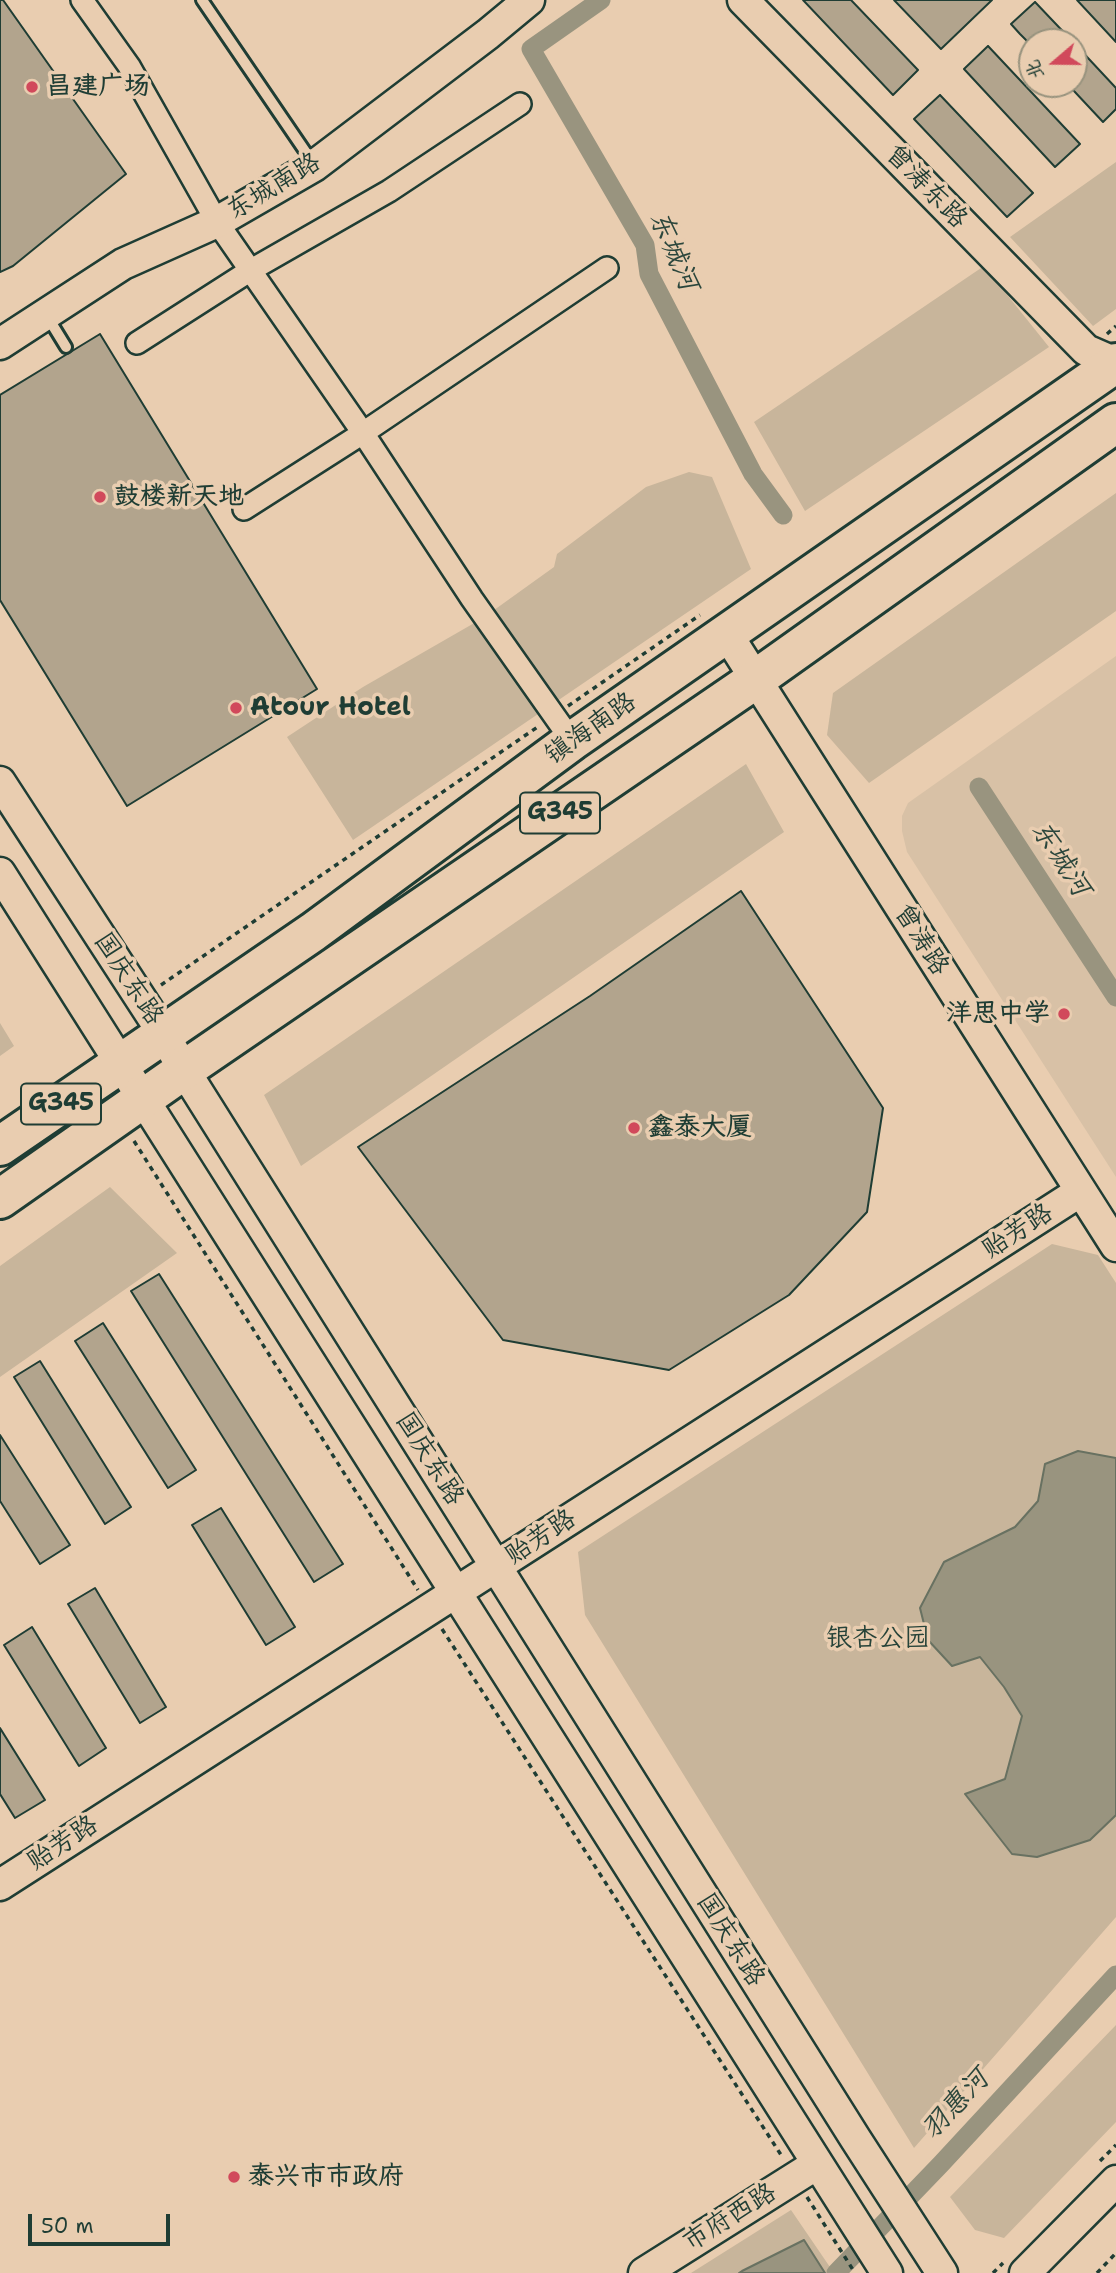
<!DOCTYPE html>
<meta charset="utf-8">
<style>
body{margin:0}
#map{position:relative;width:1116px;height:2273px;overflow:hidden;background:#e9cdb0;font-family:"Shantell Sans","LXGW WenKai TC",sans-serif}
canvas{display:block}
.north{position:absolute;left:1018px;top:28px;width:70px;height:70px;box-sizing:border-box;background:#e9cdb0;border:2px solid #98937e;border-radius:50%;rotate:250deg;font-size:19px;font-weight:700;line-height:28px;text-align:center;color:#1f3d34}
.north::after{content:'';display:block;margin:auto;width:24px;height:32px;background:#d1495b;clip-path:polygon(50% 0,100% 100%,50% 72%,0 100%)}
.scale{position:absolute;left:28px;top:2214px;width:142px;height:32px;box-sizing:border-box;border:4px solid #1f3d34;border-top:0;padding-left:9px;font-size:21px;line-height:24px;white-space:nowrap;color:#1f3d34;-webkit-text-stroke:5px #e9cdb0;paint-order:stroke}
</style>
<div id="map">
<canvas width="1116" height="2273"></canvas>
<div class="north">北</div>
<div class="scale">50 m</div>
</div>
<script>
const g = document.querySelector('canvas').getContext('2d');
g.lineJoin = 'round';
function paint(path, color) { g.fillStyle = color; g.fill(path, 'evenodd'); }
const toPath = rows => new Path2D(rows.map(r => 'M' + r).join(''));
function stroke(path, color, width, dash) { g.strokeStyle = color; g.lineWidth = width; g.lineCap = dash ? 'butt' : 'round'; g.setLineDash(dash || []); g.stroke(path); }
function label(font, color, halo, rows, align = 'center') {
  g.font = font + ' "Shantell Sans","LXGW WenKai TC",sans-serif'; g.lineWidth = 7; g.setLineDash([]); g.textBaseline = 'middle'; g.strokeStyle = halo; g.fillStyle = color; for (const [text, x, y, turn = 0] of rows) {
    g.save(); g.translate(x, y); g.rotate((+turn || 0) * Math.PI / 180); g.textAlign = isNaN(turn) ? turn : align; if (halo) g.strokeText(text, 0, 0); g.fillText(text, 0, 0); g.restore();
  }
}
paint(toPath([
 [1116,656,1116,1177,907,852,902,831,902,816,908,803]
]), '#d8c1a6');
paint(toPath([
 [1116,162,1116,309,1093,326,1010,237],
 [984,266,1049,347,805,511,754,422],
 [689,472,712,477,751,569,353,840,287,737,363,687,483,618,554,567,557,554,646,487],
 [1116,493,1116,611,869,783,827,735,833,693],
 [746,764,784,832,301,1166,264,1095],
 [0,1023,14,1046,0,1056],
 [110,1187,177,1253,0,1377,0,1266],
 [1052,1244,1098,1255,1116,1283,1116,1917,914,2148,585,1615,578,1552],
 [1116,2025,1116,2122,1004,2238,975,2230,950,2197],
 [791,2210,834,2273,691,2273]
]), '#c8b59b');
const water = toPath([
 [1078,1451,1116,1458,1116,1815,1090,1840,1037,1857,1012,1854,965,1794,1005,1779,1022,1716,1004,1687,980,1657,952,1666,928,1640,920,1608,944,1562,1015,1527,1038,1501,1045,1464,1078,1451],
 [804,2240,825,2273,739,2273,742,2271,804,2240]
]);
paint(water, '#99947f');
stroke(water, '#687161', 2);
stroke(toPath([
 [601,0,531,49,645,245,649,274,753,474,783,515],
 [979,787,1116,997],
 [836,2273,941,2164,1116,1975]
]), '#99947f', 19);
const building = toPath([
 [0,0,3,0,126,174,13,266,0,272,0,0],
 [803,0,851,0,918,70,893,95,803,0],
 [894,0,992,0,941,49,894,0],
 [1077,0,1116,0,1116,42,1077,0],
 [1035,2,1073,42,1028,42,1020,34,1011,24,1035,2],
 [1074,43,1116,88,1116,109,1103,122,1074,91,1074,43],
 [988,46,1080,144,1055,167,964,69,988,46],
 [940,95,1033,193,1007,217,914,119,940,95],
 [100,334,317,689,127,806,0,600,0,395,100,334],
 [741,891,883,1108,867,1212,789,1295,669,1370,503,1340,358,1147,590,996,741,891],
 [159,1274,343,1564,314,1582,131,1291,159,1274],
 [103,1323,196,1470,168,1488,75,1341,103,1323],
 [40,1361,131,1507,105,1524,14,1377,40,1361],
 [0,1435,70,1545,40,1564,0,1501,0,1435],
 [221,1508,295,1627,266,1645,192,1525,221,1508],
 [95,1588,166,1707,140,1723,68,1604,95,1588],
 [32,1627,106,1748,79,1766,4,1645,32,1627],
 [0,1728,45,1800,15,1818,0,1794,0,1728]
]);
paint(building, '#b2a48d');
stroke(building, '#1f3d34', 2);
const lane = toPath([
 [202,0,313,163],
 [47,316,66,347]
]);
const street = toPath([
 [82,0,129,66,217,222,363,433,472,599,572,741],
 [137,343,251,270,389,191,520,104],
 [244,509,363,433,607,268]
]);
const secondary = toPath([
 [743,0,1086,350,1116,363],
 [0,344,123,264,217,222,314,166,488,34,529,0],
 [727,634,1116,1246],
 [0,782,163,1033,184,1070,855,2138,942,2273],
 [0,873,887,2273],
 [0,1885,1081,1191],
 [644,2273,817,2164],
 [1025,2273,1116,2181]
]);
const highway = toPath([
 [0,1146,313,932,572,741,1116,363],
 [0,1199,184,1070,756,679,1116,423]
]);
stroke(lane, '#1f3d34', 16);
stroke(street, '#1f3d34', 26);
stroke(secondary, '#1f3d34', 35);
stroke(highway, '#1f3d34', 44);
stroke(toPath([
 [1107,334,1116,326],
 [568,706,700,615],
 [161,985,539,726],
 [134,1141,418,1590],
 [442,1629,783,2158],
 [1100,2161,1116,2145],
 [807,2197,855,2273],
 [993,2273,1003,2263],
 [1097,2273,1116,2253]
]), '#1f3d34', 3.5, [5, 5]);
stroke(lane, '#e9cdb0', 10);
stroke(street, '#e9cdb0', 21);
stroke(secondary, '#e9cdb0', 30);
stroke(highway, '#e9cdb0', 38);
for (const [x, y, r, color] of [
 [32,87,7,"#d1495b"],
 [100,497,7,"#d1495b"],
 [236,708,7,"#d1495b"],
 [1064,1014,7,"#d1495b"],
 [634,1128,7,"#d1495b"],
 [234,2177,7,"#d1495b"]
]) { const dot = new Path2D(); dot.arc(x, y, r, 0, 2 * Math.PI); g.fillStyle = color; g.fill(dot); stroke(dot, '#e9cdb0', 2.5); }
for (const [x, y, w] of [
 [560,813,80],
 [61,1104,80]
]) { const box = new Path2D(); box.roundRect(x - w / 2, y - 20.5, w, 41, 5); g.fillStyle = '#e9cdb0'; g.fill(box); stroke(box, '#1f3d34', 2); }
label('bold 24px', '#1f3d34', null, [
 ["G345",560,813],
 ["G345",61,1104]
]);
label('bold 26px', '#1f3d34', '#e9cdb0', [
 ["昌建广场",46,87],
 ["鼓楼新天地",114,497],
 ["Atour Hotel",250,708],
 ["洋思中学",1050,1014,"right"],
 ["鑫泰大厦",648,1128],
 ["泰兴市市政府",248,2177]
], 'left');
label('26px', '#1f3d34', '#e9cdb0', [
 ["东城南路",274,187,-31],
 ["曾涛东路",926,187,46],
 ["镇海南路",591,729,-35],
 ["曾涛路",921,940,58],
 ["国庆东路",128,979,57],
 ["贻芳路",1018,1232,-33],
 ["国庆东路",429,1459,58],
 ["贻芳路",541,1538,-33],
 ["贻芳路",63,1844,-33],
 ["国庆东路",730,1940,58],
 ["市府西路",730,2218,-32]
]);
label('26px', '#274339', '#e9cdb0', [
 ["银杏公园",878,1639]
]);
label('italic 28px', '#2b463c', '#e9cdb0', [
 ["东城河",673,251,67],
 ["东城河",1060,859,57],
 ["羽惠河",956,2105,-47]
]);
</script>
